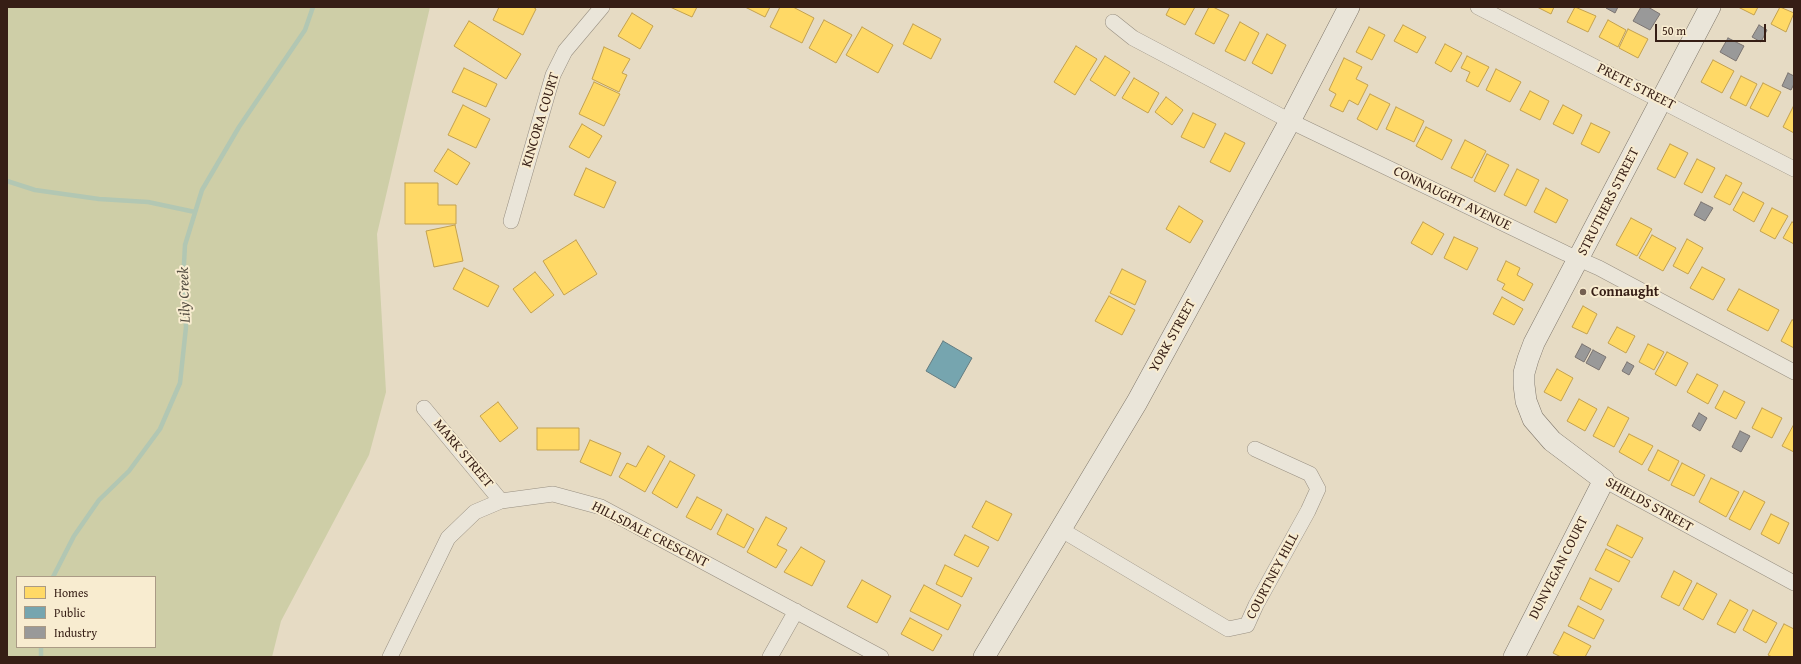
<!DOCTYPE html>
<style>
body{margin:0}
#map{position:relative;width:1801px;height:664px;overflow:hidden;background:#e6dbc4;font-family:"Gentium Book Plus",serif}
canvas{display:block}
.frame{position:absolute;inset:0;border:8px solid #361e15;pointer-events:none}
.legend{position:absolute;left:16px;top:576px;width:140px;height:72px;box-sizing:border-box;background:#f8ecd0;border:1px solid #aa9a85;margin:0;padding:5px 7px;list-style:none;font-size:12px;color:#361e15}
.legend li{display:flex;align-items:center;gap:8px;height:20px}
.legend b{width:20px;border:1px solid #aa9a85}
.scale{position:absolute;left:1655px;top:24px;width:111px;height:18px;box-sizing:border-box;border:2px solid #361e15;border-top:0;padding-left:5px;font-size:12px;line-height:14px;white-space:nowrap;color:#361e15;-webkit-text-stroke:3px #f8ecd0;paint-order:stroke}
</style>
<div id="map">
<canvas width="1801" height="664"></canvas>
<div class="frame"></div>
<ul class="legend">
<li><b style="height:11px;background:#ffd966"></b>Homes</li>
<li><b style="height:11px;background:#76a5af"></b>Public</li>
<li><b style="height:11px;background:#999"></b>Industry</li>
</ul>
<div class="scale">50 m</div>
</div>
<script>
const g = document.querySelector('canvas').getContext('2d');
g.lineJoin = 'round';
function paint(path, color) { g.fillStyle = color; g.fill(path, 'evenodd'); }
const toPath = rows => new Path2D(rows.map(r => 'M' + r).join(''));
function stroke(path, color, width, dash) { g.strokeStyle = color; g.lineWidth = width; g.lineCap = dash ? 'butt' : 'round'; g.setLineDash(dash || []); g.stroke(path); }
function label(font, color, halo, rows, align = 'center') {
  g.font = font + ' "Gentium Book Plus",serif'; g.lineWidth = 4; g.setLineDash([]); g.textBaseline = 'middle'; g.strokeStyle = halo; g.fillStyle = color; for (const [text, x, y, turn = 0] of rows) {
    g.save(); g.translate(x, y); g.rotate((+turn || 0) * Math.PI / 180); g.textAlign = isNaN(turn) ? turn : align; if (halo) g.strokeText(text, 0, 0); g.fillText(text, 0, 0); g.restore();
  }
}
paint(toPath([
 [7,7,430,7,377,234,386,392,369,455,281,621,272,657,7,657],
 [17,577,155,577,155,647,17,647]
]), '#cecea7');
const homes = toPath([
 [499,7,533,7,536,9,523,35,493,20,499,7],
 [670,7,697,7,692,17,670,7],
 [745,7,770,7,765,17,745,7],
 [780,7,793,7,814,18,802,43,770,27,780,7],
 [1170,7,1195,7,1185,25,1166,15,1170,7],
 [1209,7,1213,7,1229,15,1214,44,1195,34,1209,7],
 [1537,7,1554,7,1551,14,1537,7],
 [1575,7,1596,16,1588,32,1567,22,1575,7],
 [1738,7,1758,7,1754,15,1738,7],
 [1780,7,1794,13,1786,32,1771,24,1780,7],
 [632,13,653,26,640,49,618,36,632,13],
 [824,20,852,35,836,63,809,48,824,20],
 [1608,20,1626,30,1618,47,1599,37,1608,20],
 [469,21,521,54,506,79,454,46,469,21],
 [1240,22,1259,33,1245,61,1225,51,1240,22],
 [913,24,941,39,931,59,903,44,913,24],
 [1403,25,1426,37,1417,53,1394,41,1403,25],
 [862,27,893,45,878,73,846,55,862,27],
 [1369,27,1385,35,1372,60,1356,52,1369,27],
 [1628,29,1648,39,1638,58,1619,48,1628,29],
 [1267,34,1286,45,1272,74,1252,63,1267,34],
 [1445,44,1462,53,1451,72,1435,63,1445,44],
 [1076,46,1097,59,1075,95,1054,82,1076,46],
 [604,47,630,59,622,73,627,75,619,92,592,79,604,47],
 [1105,56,1130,72,1115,96,1090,80,1105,56],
 [1467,56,1489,67,1478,87,1466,81,1470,72,1461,68,1467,56],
 [1344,58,1362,67,1356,79,1368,85,1358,105,1349,100,1343,112,1330,106,1336,94,1329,90,1344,58],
 [1713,60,1734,71,1722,93,1701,82,1713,60],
 [464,68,497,84,486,107,452,92,464,68],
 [1496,69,1521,82,1510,102,1486,90,1496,69],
 [1741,76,1757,84,1746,106,1730,98,1741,76],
 [1134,78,1159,93,1148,113,1122,98,1134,78],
 [594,82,620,94,604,126,579,114,594,82],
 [1763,83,1781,92,1768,117,1750,108,1763,83],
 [1530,91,1549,101,1540,120,1520,110,1530,91],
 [1370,94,1390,104,1377,130,1357,119,1370,94],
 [1166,97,1183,110,1172,125,1155,112,1166,97],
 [463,105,490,119,476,148,448,135,463,105],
 [1563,105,1582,115,1573,134,1553,124,1563,105],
 [1794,105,1794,133,1783,127,1794,105],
 [1396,107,1424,121,1414,142,1386,129,1396,107],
 [1193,113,1216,124,1204,148,1181,137,1193,113],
 [1591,123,1610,132,1599,153,1581,144,1591,123],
 [582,124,602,136,589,158,569,147,582,124],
 [1426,127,1452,140,1442,160,1416,146,1426,127],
 [1225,133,1245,143,1230,172,1210,162,1225,133],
 [1465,140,1486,151,1472,178,1451,168,1465,140],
 [1670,144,1688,153,1675,178,1657,169,1670,144],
 [448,149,470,163,457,185,434,171,448,149],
 [1487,154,1509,165,1495,192,1474,181,1487,154],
 [1697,159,1715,168,1702,193,1684,184,1697,159],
 [586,168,616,182,604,208,574,195,586,168],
 [1517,169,1539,180,1526,206,1504,195,1517,169],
 [1726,175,1742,183,1730,205,1714,197,1726,175],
 [405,183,438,183,438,205,456,205,456,224,405,224,405,183],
 [1546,188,1568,200,1556,223,1534,212,1546,188],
 [1743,192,1764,203,1754,222,1733,210,1743,192],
 [1179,206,1203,221,1190,243,1166,229,1179,206],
 [1772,208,1788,216,1775,239,1760,231,1772,208],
 [1631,218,1652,229,1637,256,1616,245,1631,218],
 [1423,222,1444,234,1432,255,1411,243,1423,222],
 [1792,222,1794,223,1794,244,1783,238,1792,222],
 [455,225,463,261,434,267,426,231,455,225],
 [1652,235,1676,248,1663,271,1639,258,1652,235],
 [1454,237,1478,248,1467,270,1444,258,1454,237],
 [1687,239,1703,248,1688,274,1673,266,1687,239],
 [576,240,597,274,564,295,543,261,576,240],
 [1506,261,1520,268,1517,275,1533,284,1524,301,1502,289,1505,284,1497,280,1506,261],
 [1702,267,1725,279,1713,300,1690,288,1702,267],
 [464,268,499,286,488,307,453,289,464,268],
 [1122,269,1146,281,1135,305,1110,293,1122,269],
 [535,272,554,295,531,313,513,289,535,272],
 [1739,289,1779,310,1768,331,1727,310,1739,289],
 [1109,296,1135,310,1122,335,1095,321,1109,296],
 [1502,297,1523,309,1514,325,1493,314,1502,297],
 [1583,306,1597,314,1587,334,1572,327,1583,306],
 [1792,320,1794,320,1794,348,1781,341,1792,320],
 [1617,327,1635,336,1626,353,1608,343,1617,327],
 [1648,344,1664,352,1654,370,1639,362,1648,344],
 [1667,352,1688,363,1676,386,1655,374,1667,352],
 [1557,369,1573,378,1561,401,1544,392,1557,369],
 [1697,374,1718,385,1708,404,1687,392,1697,374],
 [1724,391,1745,402,1736,419,1715,408,1724,391],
 [1579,399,1597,409,1585,431,1567,421,1579,399],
 [498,402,518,428,500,442,480,416,498,402],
 [1608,407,1629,418,1614,447,1593,436,1608,407],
 [1762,408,1782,418,1772,438,1752,428,1762,408],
 [1794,424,1794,452,1782,446,1794,424],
 [537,428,579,428,579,450,537,450,537,428],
 [1629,434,1653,446,1642,465,1619,452,1629,434],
 [590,440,621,453,611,476,580,462,590,440],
 [648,446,665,456,645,492,619,477,627,463,636,467,648,446],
 [1658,450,1679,461,1669,481,1648,470,1658,450],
 [670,461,695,475,677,508,652,493,670,461],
 [1682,463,1705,475,1694,496,1671,485,1682,463],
 [1711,478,1739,492,1726,517,1699,502,1711,478],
 [1744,491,1765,502,1750,530,1729,519,1744,491],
 [697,497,722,510,711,530,686,517,697,497],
 [986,501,1012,514,998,541,972,527,986,501],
 [727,514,754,529,744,548,717,534,727,514],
 [1771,514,1789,523,1779,544,1761,534,1771,514],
 [766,517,787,528,777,545,787,550,776,568,747,552,766,517],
 [1617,525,1643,538,1632,558,1607,545,1617,525],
 [965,535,989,547,978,567,954,555,965,535],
 [801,547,825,561,812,586,784,572,801,547],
 [1606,549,1630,561,1619,582,1595,570,1606,549],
 [945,565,972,578,962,597,936,584,945,565],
 [1674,571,1692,581,1679,606,1661,597,1674,571],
 [1590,578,1612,589,1601,610,1580,599,1590,578],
 [862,580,891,596,877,623,847,607,862,580],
 [1697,583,1717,594,1703,620,1683,609,1697,583],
 [924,585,961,605,948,630,910,611,924,585],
 [1730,600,1748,610,1735,633,1717,624,1730,600],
 [1578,606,1604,620,1594,639,1568,626,1578,606],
 [1753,610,1777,623,1766,643,1743,630,1753,610],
 [910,618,942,635,933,651,901,634,910,618],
 [1784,624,1794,629,1794,655,1793,657,1772,657,1768,655,1784,624],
 [1564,632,1591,646,1585,657,1561,657,1553,653,1564,632]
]);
paint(homes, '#ffd966');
stroke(homes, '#c3a14e', 1);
const public = toPath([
 [943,341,972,358,955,388,926,371,943,341]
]);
paint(public, '#76a5af');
stroke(public, '#637c81', 1);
const industry = toPath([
 [1606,7,1618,7,1615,13,1606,8,1606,7],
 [1641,7,1648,7,1660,14,1650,30,1633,21,1641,7],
 [1759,25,1767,30,1761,42,1752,37,1759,25],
 [1728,38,1744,46,1736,61,1720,52,1728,38],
 [1788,73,1794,76,1794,84,1791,90,1782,86,1788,73],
 [1701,202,1713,208,1705,221,1694,215,1701,202],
 [1582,344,1591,349,1584,362,1575,357,1582,344],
 [1593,350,1606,357,1599,370,1586,363,1593,350],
 [1627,362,1634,366,1629,375,1622,371,1627,362],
 [1699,413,1707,418,1700,431,1692,426,1699,413],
 [1740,431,1750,436,1741,452,1732,447,1740,431]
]);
paint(industry, '#999');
stroke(industry, '#7b7471', 1);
stroke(toPath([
 [7,181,35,190,99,199,148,202,195,212],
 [53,577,74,536,99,500,129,471,160,429,180,383,186,327,183,282,185,245,202,190,239,127,305,30,313,7],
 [41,647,41,657]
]), '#b2c7b3', 4.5);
const street = toPath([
 [1478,7,1794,169],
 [1113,22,1133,38,1290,121,1565,253,1599,268,1794,372],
 [511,221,553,75,565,51,602,7],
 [424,408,501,501],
 [1604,480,1794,583],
 [1060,529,1228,629,1247,625,1256,605,1308,511,1318,489,1310,474,1255,449],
 [390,657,448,538,475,512,501,501,553,494,601,507,881,657],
 [770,657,796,611]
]);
const secondary = toPath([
 [984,657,1137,402,1290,121,1349,7],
 [1514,657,1604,480,1552,441,1533,419,1526,401,1524,385,1524,373,1528,359,1534,343,1710,7]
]);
stroke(street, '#988f81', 16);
stroke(secondary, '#7f766a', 22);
stroke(street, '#eae5d9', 15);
stroke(secondary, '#eae5d9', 21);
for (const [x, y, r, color] of [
 [1583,292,4,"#746052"]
]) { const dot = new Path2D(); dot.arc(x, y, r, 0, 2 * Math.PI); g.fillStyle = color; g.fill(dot); stroke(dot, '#f8ecd0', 1.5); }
label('14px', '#361e15', '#f8ecd0', [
 ["PRETE STREET",1636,87,27],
 ["KINCORA COURT",541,120,-73],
 ["CONNAUGHT AVENUE",1452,199,26],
 ["STRUTHERS STREET",1609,202,-63],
 ["YORK STREET",1173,336,-61],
 ["MARK STREET",463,454,50],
 ["SHIELDS STREET",1649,505,29],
 ["HILLSDALE CRESCENT",650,535,27],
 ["DUNVEGAN COURT",1559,568,-63],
 ["COURTNEY HILL",1273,576,-62]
]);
label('bold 14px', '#361e15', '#f8ecd0', [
 ["Connaught",1591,292]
], 'left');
label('italic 15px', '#554e42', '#f8ecd0', [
 ["Lily Creek",185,295,-92]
]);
</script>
